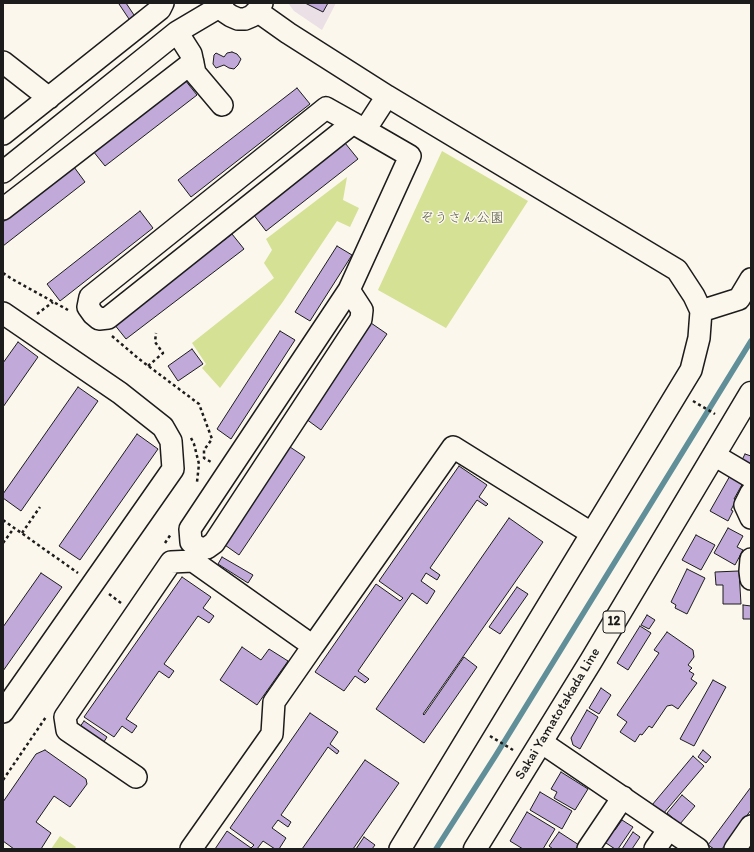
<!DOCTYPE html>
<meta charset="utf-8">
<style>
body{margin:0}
#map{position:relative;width:754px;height:852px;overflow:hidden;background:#fbf7ec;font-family:Itim,sans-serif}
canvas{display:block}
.frame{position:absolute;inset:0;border:4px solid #1c1c1c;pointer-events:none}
</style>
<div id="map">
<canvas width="754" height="852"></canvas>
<div class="frame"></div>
</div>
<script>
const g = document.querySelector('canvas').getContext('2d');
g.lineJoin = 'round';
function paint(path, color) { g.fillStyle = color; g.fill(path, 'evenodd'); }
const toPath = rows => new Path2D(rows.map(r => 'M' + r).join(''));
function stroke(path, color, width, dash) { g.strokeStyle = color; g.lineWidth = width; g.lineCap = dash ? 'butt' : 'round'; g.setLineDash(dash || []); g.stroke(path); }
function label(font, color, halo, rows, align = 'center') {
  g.font = font + ' Itim,"Klee One",sans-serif'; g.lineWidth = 3; g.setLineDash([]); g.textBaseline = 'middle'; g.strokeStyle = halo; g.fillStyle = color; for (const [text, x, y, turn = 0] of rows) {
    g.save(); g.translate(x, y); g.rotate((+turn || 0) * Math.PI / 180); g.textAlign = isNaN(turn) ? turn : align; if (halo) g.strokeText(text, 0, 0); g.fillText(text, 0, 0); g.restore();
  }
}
paint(toPath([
 [288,3,336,3,322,30,294,11]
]), '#eae0e6');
paint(toPath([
 [442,151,528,201,446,328,378,290],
 [347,177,343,200,359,208,350,227,337,221,282,303,220,388,202,368,206,364,192,343,274,278,264,263,272,250,266,239],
 [60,836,76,847,74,849,51,849]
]), '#d5e194');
stroke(toPath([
 [436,849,496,755,751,341]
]), '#608f99', 5.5);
const building = toPath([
 [121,3,126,3,136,18,131,22,119,4,121,3],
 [305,3,328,3,323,12,305,3],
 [232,52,237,54,241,59,238,65,234,69,229,68,224,65,216,68,213,64,214,55,216,53,224,57,227,53,232,52],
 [185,80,197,95,105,166,93,151,185,80],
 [297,88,310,104,191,197,178,180,297,88],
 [345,143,358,159,266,231,253,214,345,143],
 [74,167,85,182,3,246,3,222,74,167],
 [140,211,153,228,60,301,47,284,140,211],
 [232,234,244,249,126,339,114,324,232,234],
 [337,246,352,255,310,321,295,312,337,246],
 [371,323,387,334,321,430,306,419,371,323],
 [280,331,295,340,231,439,217,429,280,331],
 [18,342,38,357,3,407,3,363,18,342],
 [192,349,203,364,178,381,168,366,192,349],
 [78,387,98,401,21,511,3,498,3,494,78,387],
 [137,434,158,449,80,560,59,546,137,434],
 [287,445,305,457,239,555,222,543,287,445],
 [745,454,751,456,751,467,741,462,745,454],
 [459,466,487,485,479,497,488,504,486,506,477,500,430,568,440,575,437,580,426,573,421,581,435,591,427,604,412,593,358,671,369,679,365,683,355,676,344,691,315,672,376,584,400,601,403,598,379,581,459,466],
 [731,474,744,481,734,499,736,500,731,510,733,511,728,521,710,511,731,474],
 [509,518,543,542,423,714,424,715,464,657,477,667,424,743,376,709,509,518],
 [728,528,743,536,737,547,743,550,735,565,714,553,728,528],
 [696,535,715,545,701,570,682,560,696,535],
 [222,557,253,575,248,583,218,564,222,557],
 [687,569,705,578,687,614,675,608,676,605,671,602,687,569],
 [739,571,741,604,723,604,723,585,716,585,715,572,739,571],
 [41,573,62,587,3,671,3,627,41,573],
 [182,577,211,597,203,608,214,616,209,623,198,616,164,664,174,671,169,678,159,671,126,719,137,726,132,733,122,726,114,737,84,717,182,577],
 [517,587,528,594,500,634,489,627,517,587],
 [743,605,751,606,751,619,743,619,743,605],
 [647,615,655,620,649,629,641,625,647,615],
 [640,626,651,633,628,670,617,663,640,626],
 [667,632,693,650,694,657,688,665,692,668,689,671,694,674,691,679,697,683,678,709,672,705,667,706,652,728,649,726,642,735,640,734,635,742,620,732,627,722,617,715,659,653,654,650,667,632],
 [242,647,261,660,269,649,288,661,257,705,220,680,242,647],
 [713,680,726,687,694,746,680,739,713,680],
 [601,688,611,695,599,714,589,708,601,688],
 [587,710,598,717,580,749,573,745,571,738,587,710],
 [310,713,338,732,330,744,339,751,337,754,328,747,281,815,291,822,288,827,278,820,272,828,286,838,279,849,275,849,263,841,257,849,215,849,227,831,251,848,254,845,230,828,310,713],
 [84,721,107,737,100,748,77,731,84,721],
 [45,750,86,779,87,784,70,807,54,796,36,822,51,833,41,849,14,849,3,841,3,802,36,754,45,750],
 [703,750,711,757,706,763,698,757,703,750],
 [693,756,704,766,663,814,652,805,693,756],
 [365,760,399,783,353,849,302,849,365,760],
 [561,772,588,789,575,810,554,798,557,792,551,789,561,772],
 [751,787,751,810,722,849,714,849,708,845,751,787],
 [540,792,572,811,562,829,530,810,540,792],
 [682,795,695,806,680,824,667,813,682,795],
 [527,812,555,829,543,849,523,849,510,841,527,812],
 [622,820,633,827,618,849,615,849,603,841,611,828,615,830,622,820],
 [559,832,579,845,576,849,553,849,549,846,559,832],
 [633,832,640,837,632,849,622,849,633,832],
 [364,837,375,845,372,849,356,849,364,837]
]);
paint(building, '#c1aad9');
stroke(building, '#1c1c1c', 1);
const minor = toPath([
 [221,3,225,12,231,16,238,19,245,19,252,16,257,11,262,3],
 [257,11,288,33,387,96,677,270,694,296,701,311,699,338,691,370,400,849],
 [177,32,191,54,195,73,222,105],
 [3,62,49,98],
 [365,130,387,96],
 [3,134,160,9,163,3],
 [3,172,177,32,221,6],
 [3,209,193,62],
 [349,290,362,310,361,319,214,543,207,548,199,548,191,542,190,529,349,290,410,156,365,130,353,123,326,108,90,297,88,307,93,314,99,319,108,318,353,123],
 [701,311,739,299,751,279],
 [3,313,120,393,163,427,171,441,173,469,3,712],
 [714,455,751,477],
 [751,493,745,505,751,518],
 [751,559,750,571,751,579],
 [541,742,698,849],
 [136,777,67,730,65,717,171,562,193,561,313,646,453,447,591,533],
 [191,849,272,734,274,702,313,646],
 [588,849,623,797],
 [655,849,669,829],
 [735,849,751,826]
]);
const major = toPath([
 [475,849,591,661,751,393]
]);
stroke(minor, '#1c1c1c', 24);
stroke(major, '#1c1c1c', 25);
stroke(toPath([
 [3,273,12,279,68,310],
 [37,314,53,302],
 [112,336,139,359,199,404,212,439,204,450,204,458,211,462],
 [148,366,163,353,155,342,156,333],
 [693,401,715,414],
 [191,438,194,444,199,464,197,482],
 [3,520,78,573],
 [22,533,40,507],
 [3,543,14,528],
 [165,543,171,534],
 [109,594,121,603],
 [490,736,513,750],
 [3,780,46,717]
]), '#1c1c1c', 2.5, [3, 3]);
stroke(minor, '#fbf7ec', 21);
stroke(major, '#fbf7ec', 22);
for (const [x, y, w] of [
 [614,622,22]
]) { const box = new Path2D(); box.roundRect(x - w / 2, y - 11, w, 22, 3); g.fillStyle = '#fbf7ec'; g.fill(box); stroke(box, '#1c1c1c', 1); }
label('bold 13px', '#1c1c1c', null, [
 ["12",614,622]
]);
label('14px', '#545740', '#fbf7ec', [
 ["ぞうさん公園",462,218]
]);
label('14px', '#1c1c1c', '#fbf7ec', [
 ["Sakai Yamatotakada Line",558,714,-59]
]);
</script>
